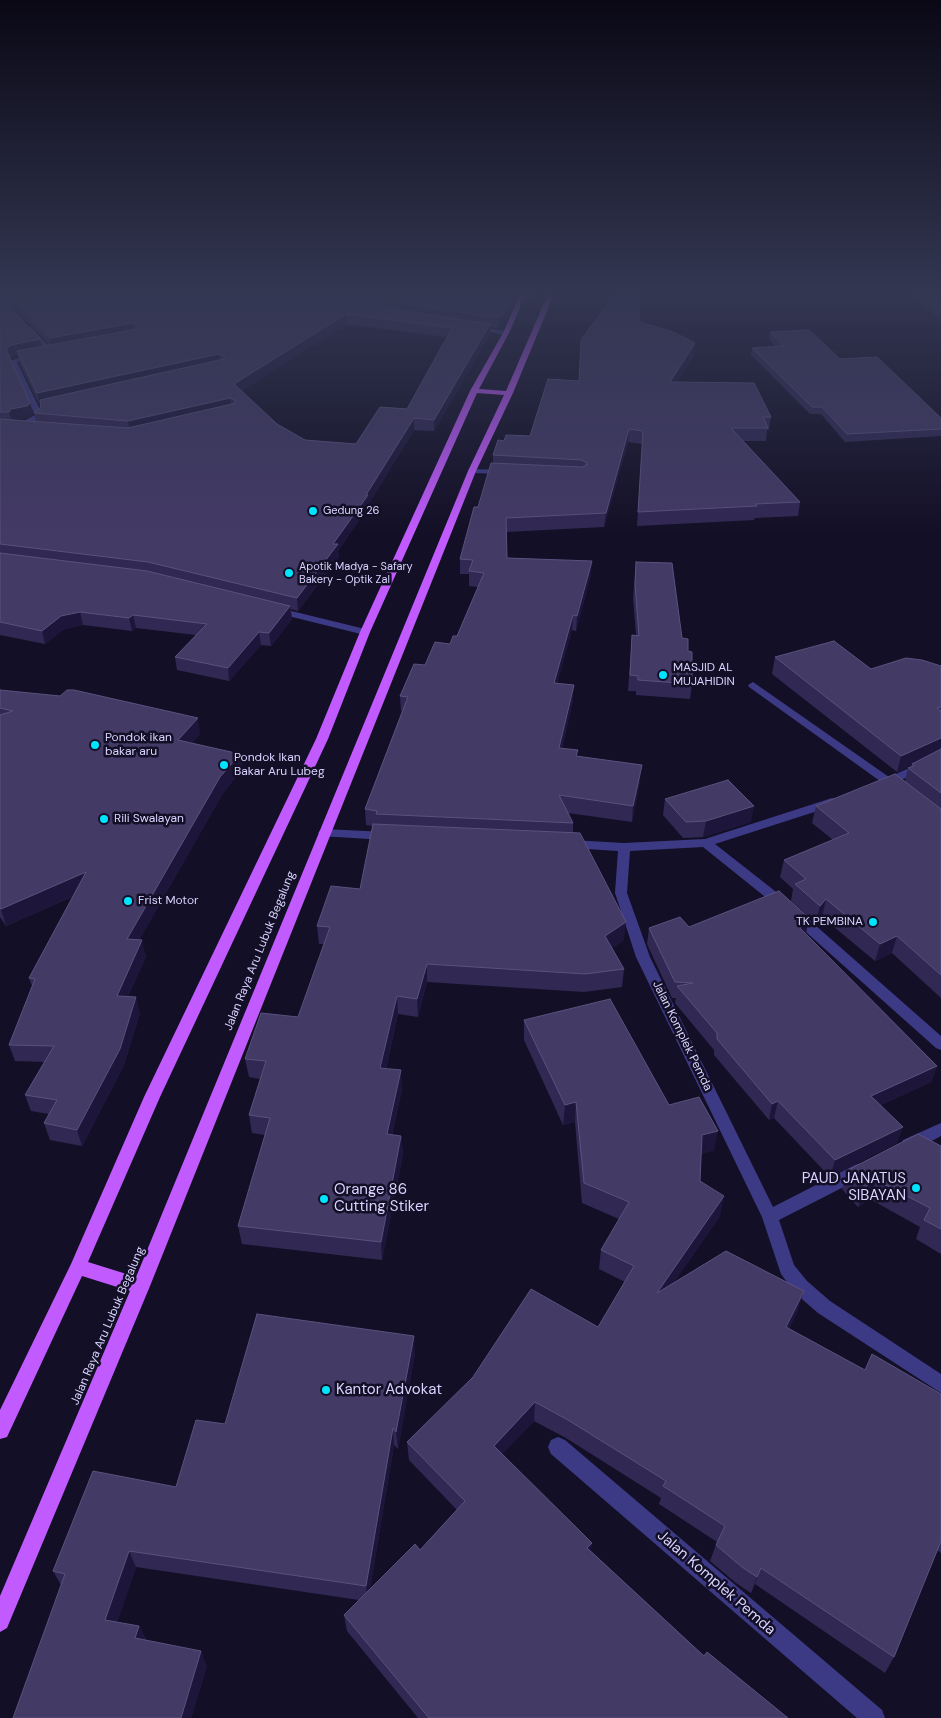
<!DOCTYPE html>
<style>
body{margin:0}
canvas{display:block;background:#130f26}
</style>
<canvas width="941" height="1718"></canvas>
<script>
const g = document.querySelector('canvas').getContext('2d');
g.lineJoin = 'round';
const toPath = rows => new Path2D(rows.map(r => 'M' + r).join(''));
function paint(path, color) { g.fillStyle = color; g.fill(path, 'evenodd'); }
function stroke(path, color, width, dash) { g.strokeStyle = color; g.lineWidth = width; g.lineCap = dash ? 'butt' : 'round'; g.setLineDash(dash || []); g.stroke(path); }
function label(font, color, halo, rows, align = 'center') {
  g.font = font + ' "DM Sans",sans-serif'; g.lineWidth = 5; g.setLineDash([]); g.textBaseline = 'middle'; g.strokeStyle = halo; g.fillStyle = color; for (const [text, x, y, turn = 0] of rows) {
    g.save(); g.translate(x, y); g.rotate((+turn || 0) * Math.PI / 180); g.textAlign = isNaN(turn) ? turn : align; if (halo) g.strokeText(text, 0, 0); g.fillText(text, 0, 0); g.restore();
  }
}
paint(toPath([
 [474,326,506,331,509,333,506,335,472,329,472,327,474,326],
 [27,327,31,327,53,351,53,353,49,353,27,329,27,327],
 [34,353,36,354,36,356,17,362,43,416,29,425,0,428,0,424,24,421,35,415,10,361,34,353],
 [469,469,505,470,509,472,505,474,472,473,469,473,469,469],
 [275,607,369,630,370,632,365,635,272,612,272,608,275,607],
 [753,682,889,777,941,754,941,761,897,782,899,785,897,788,880,787,878,784,880,781,749,687,748,685,753,682],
 [832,798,836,799,838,802,836,805,715,844,789,902,941,1036,941,1050,936,1048,779,908,703,847,630,851,627,893,650,957,773,1207,855,1165,861,1163,867,1165,869,1170,867,1175,779,1220,794,1265,807,1281,830,1301,941,1374,941,1393,818,1313,795,1293,781,1274,762,1217,636,957,615,893,618,851,571,848,565,844,571,840,624,843,705,839,832,798],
 [324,829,386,832,392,836,386,840,320,836,318,833,320,830,324,829],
 [941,1123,941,1136,915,1150,909,1151,903,1150,901,1145,903,1140,941,1123],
 [558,1437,565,1440,882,1710,885,1718,857,1718,551,1454,548,1447,551,1440,558,1437]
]), '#3d3a85');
paint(toPath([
 [520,294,526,294,509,333,479,389,506,391,548,294,554,294,513,393,476,471,150,1286,7,1628,0,1632,0,1596,130,1291,82,1276,7,1437,0,1439,0,1410,71,1264,144,1097,316,739,360,632,470,391,503,333,520,294],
 [477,393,504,395,468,471,136,1277,88,1262,160,1097,328,739,370,632,477,393]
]), '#c25bff');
paint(toPath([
 [0,294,518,294,505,323,498,328,490,327,490,334,434,431,414,430,368,505,368,507,338,551,339,557,298,611,291,609,292,619,271,646,261,645,229,681,177,670,175,657,196,635,136,628,132,631,83,625,64,629,45,644,0,635],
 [10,307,17,311,50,345,42,346],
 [346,324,447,337,407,409,356,444,305,440,277,424,242,391],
 [18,354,19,362,39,404,40,404,41,407,34,413,36,422,15,420,29,417,33,414,30,403,10,358,14,355],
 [907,294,941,294,941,321],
 [639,322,694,355,677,382,771,417,769,430,767,430,766,441,743,441,800,502,798,516,755,518,754,520,637,526,642,444,628,442,604,527,506,532,507,558,591,575,576,631,572,630,557,683,573,700,562,748,577,756,640,781,632,822,568,813,573,823,573,833,624,940,612,948,624,969,622,987,584,992,427,982,418,1017,398,1014,386,1069,402,1089,392,1135,401,1136,403,1154,382,1260,242,1244,238,1226,265,1135,252,1133,249,1115,260,1079,249,1077,245,1059,298,1017,324,944,319,944,317,926,360,889,373,826,366,825,365,809,402,711,401,711,400,696,425,665,450,644,457,636,478,587,469,586,469,574,460,574,460,559,493,463,493,455,504,441,530,436,579,381],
 [770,332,840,359,941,418,941,436,845,442,821,414,810,414,751,355,752,348,776,347,769,339],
 [636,562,688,651,692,684,690,699,636,695,636,691,628,691,632,635,636,635,633,598],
 [775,657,871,669,941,666,941,998,892,953,875,961,822,917,816,923,791,901,793,889,780,877,784,860,833,840,812,823,816,806,905,781,908,768,911,767,911,766,897,772,772,674],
 [0,690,200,734,192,743,240,754,242,769,223,793,139,940,146,957,128,996,140,1013,124,1065,82,1146,50,1140,44,1123,49,1114,31,1111,25,1095,44,1062,15,1061,9,1045,32,986,29,978,74,896,6,926,0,917],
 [665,799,751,822,703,837,683,838,663,815],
 [689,927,806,934,937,1066,931,1082,881,1105,897,1143,830,1177,774,1118,769,1120,714,1055,714,1050,675,1003,676,998,672,998,647,944,649,928],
 [524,1020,669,1105,714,1150,701,1154,700,1181,720,1216,674,1282,798,1310,789,1329,865,1370,941,1394,941,1553,937,1550,894,1657,885,1673,755,1584,751,1593,736,1583,710,1561,717,1542,659,1504,661,1498,566,1438,534,1421,502,1454,592,1543,590,1550,704,1656,788,1718,418,1718,347,1631,344,1615,359,1600,136,1567,117,1622,139,1626,146,1640,207,1666,191,1718,61,1585,53,1571,176,1487,225,1424,415,1353,398,1449,394,1445,370,1589,420,1550,457,1510,409,1460,407,1442,598,1327,625,1282,599,1269,601,1250,619,1219,582,1203,575,1122,563,1125,524,1040],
 [941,1146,941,1254,916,1239,920,1227,870,1199,858,1207,842,1189,848,1170]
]), '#312854');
paint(toPath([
 [514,294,518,294,505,323,498,328,498,318],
 [533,294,546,294,520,313,520,303],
 [390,301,390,311,387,312,387,302],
 [346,314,346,324,236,395,234,384],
 [133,323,135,333,53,348,50,338],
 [490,324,490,334,434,431,434,420],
 [40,339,42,350,17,351,18,354,14,355,9,360,6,349,11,345],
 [695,343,694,355,669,395,670,382],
 [219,354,221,364,39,404,37,393],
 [230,398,232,409,130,432,128,421],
 [30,403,33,414,29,417,14,420,12,423,9,412,11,409],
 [414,418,414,430,368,505,368,507,338,551,339,557,298,611,297,598,366,495],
 [629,429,628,442,604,527,606,513],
 [592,561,591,575,576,631,577,616],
 [290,606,292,619,271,646,269,633],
 [80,612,83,625,64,629,45,644,42,631,61,616],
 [133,615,136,628,132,631,129,618],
 [573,615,572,630,553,698,554,683],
 [259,632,261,645,229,681,228,668],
 [574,685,573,700,558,763,559,748],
 [198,718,200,734,181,755,178,740],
 [941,738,941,750,912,764,911,766,897,772,901,756],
 [240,754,242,769,223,793,131,955,127,939,220,777],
 [642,765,640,781,632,822,633,806],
 [754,806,751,822,703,837,706,821],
 [86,872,91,888,6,926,1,909],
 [826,899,822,917,816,923,820,906],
 [809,918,806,934,800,928],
 [626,922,624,940,603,954,605,936],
 [897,936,892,953,875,961,880,944],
 [142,940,146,957,121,1013,117,996],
 [427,964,427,982,418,1017,417,999],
 [397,996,398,1014,382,1086,380,1068],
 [136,997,140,1013,124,1065,82,1146,77,1130],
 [937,1066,931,1082,866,1112,871,1096],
 [401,1070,402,1089,388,1152,387,1134],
 [778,1101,774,1118,769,1120,772,1104],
 [576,1102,575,1122,563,1125,565,1105],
 [903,1127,897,1143,830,1177,835,1160],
 [718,1131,714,1150,698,1155,702,1135],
 [401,1136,403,1154,382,1260,381,1242],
 [876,1180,870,1199,858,1207,865,1187],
 [724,1196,720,1216,654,1312,657,1293],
 [804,1291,798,1310,781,1346,786,1327],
 [414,1336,415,1353,398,1449,396,1432],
 [535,1402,534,1421,493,1464,494,1446],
 [393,1428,394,1445,368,1601,366,1586],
 [592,1543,589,1560,587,1548],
 [129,1551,136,1567,113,1635,105,1620],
 [761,1568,755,1584,751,1593,757,1577],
 [139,1626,146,1641,135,1638],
 [201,1651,207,1666,191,1718,181,1718]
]), '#1d163a');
const building = toPath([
 [0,294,514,294,505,313,498,318,390,301,387,302,387,308,490,324,434,420,414,418,366,495,368,495,333,544,338,544,297,598,148,562,0,544,0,419,128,428,236,403,235,400,230,398,128,421,34,413,41,407,40,400,224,359,225,357,219,354,37,393,17,351,137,329,138,326,133,323,50,338,15,301,0,294],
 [346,314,452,328,407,409,380,407,356,444,305,440,277,424,234,384,346,314],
 [524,294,533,294,520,303,524,294],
 [614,294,640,294,639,322,671,331,695,343,670,382,754,383,771,417,763,417,768,428,731,428,800,502,755,504,757,506,638,512,643,431,629,429,606,513,506,518,507,558,592,561,577,616,573,615,554,683,574,685,559,748,578,750,576,756,642,765,633,806,559,795,573,823,376,814,377,811,365,809,408,697,400,696,414,664,425,665,435,642,450,644,453,636,457,636,484,573,469,571,473,560,460,559,474,507,478,507,491,463,582,467,588,464,582,460,493,455,498,440,504,441,506,435,530,436,548,379,579,381,581,340,614,294],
 [918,294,941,294,941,312,918,294],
 [0,301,9,306,40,339,11,345,6,349,30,403,27,406,11,409,9,412,0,412,0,301],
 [809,330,840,359,877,357,941,418,941,429,847,434,822,407,812,407,752,348,784,346,770,332,809,330],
 [0,553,147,571,290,606,269,633,259,632,228,668,175,657,207,624,133,615,129,618,80,612,61,616,42,631,0,622,0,553],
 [636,562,672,563,682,638,688,639,688,651,692,652,692,684,638,680,638,676,630,675,632,635,639,636,635,584,636,562],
 [834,641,871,669,906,658,922,660,941,666,941,707,937,708,941,711,941,738,901,756,775,657,834,641],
 [0,690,60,696,67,690,74,690,198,718,178,740,240,754,220,777,127,939,142,940,117,996,136,997,120,1049,77,1130,44,1123,57,1100,25,1095,54,1046,9,1045,35,979,29,978,86,872,1,909,0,908,0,715,13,711,0,708,0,690],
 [941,749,941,793,908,768,914,766,912,764,941,749],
 [895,774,941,809,941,975,897,936,880,944,826,899,820,906,795,884,806,879,784,860,849,833,816,806,895,774],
 [728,780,754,806,706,821,686,822,665,799,728,780],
 [373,824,580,833,626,922,605,936,624,969,585,974,427,964,417,999,397,996,380,1068,401,1070,387,1134,401,1136,381,1242,238,1226,270,1118,249,1115,266,1061,245,1059,261,1013,298,1017,330,927,317,926,331,886,360,889,373,824],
 [779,891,809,918,800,928,937,1066,871,1096,903,1127,835,1160,778,1101,772,1104,717,1039,717,1033,677,986,693,983,675,982,649,928,680,917,689,927,779,891],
 [610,999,669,1105,699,1097,718,1131,702,1135,700,1181,724,1196,657,1293,726,1251,804,1291,786,1327,865,1370,872,1354,941,1394,941,1541,894,1657,761,1568,757,1577,742,1567,716,1545,725,1526,663,1486,666,1481,568,1420,535,1402,494,1446,592,1543,587,1548,704,1656,707,1652,788,1718,429,1718,344,1615,415,1544,420,1550,465,1501,407,1442,473,1377,531,1289,598,1327,634,1266,601,1250,629,1202,584,1183,576,1102,565,1105,524,1020,610,999],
 [918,1134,941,1146,941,1229,924,1220,930,1208,876,1180,865,1187,848,1170,918,1134],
 [257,1314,414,1336,396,1432,393,1428,366,1586,129,1551,105,1620,139,1626,135,1638,201,1651,181,1718,13,1718,65,1574,53,1571,93,1471,176,1487,196,1420,225,1424,257,1314]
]);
paint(building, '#433a66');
stroke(building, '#5a527e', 1);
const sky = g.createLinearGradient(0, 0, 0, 534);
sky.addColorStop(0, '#0a0815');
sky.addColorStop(0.55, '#333752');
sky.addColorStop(1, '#33375200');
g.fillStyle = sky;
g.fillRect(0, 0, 941, 534);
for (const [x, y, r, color] of [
 [313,511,5,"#00e5ff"],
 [289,573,5,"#00e5ff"],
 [663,675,5,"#00e5ff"],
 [95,745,5,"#00e5ff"],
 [224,765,5,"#00e5ff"],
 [104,819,5,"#00e5ff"],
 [128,901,5,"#00e5ff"],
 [873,922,5,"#00e5ff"],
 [916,1188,5,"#00e5ff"],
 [324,1199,5,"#00e5ff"],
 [326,1390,5,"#00e5ff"]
]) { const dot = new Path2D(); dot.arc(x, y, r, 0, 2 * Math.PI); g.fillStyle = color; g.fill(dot); stroke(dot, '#130f26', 2); }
label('11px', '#d9d4ff', '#130f26', [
 ["Gedung 26",323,511],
 ["Apotik Madya - Safary",299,567],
 ["Bakery - Optik Zal",299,580]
], 'left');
label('12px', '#d9d4ff', '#130f26', [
 ["MASJID AL",673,668],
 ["MUJAHIDIN",673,682],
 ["Pondok ikan",105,738],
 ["bakar aru",105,752],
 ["Pondok Ikan",234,758],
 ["Bakar Aru Lubeg",234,772],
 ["Rili Swalayan",114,819],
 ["Frist Motor",138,901],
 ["TK PEMBINA",863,922,"right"]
], 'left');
label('12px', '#d9d4ff', '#130f26', [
 ["Jalan Raya Aru Lubuk Begalung",260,951,-68],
 ["Jalan Komplek Pemda",682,1036,64],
 ["Jalan Raya Aru Lubuk Begalung",108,1326,-67]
]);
label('15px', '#d9d4ff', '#130f26', [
 ["PAUD JANATUS",906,1179,"right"],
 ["SIBAYAN",906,1196,"right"],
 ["Orange 86",334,1190],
 ["Cutting Stiker",334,1207],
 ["Kantor Advokat",336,1390]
], 'left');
label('15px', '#d9d4ff', '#130f26', [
 ["Jalan Komplek Pemda",716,1583,41]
]);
</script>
